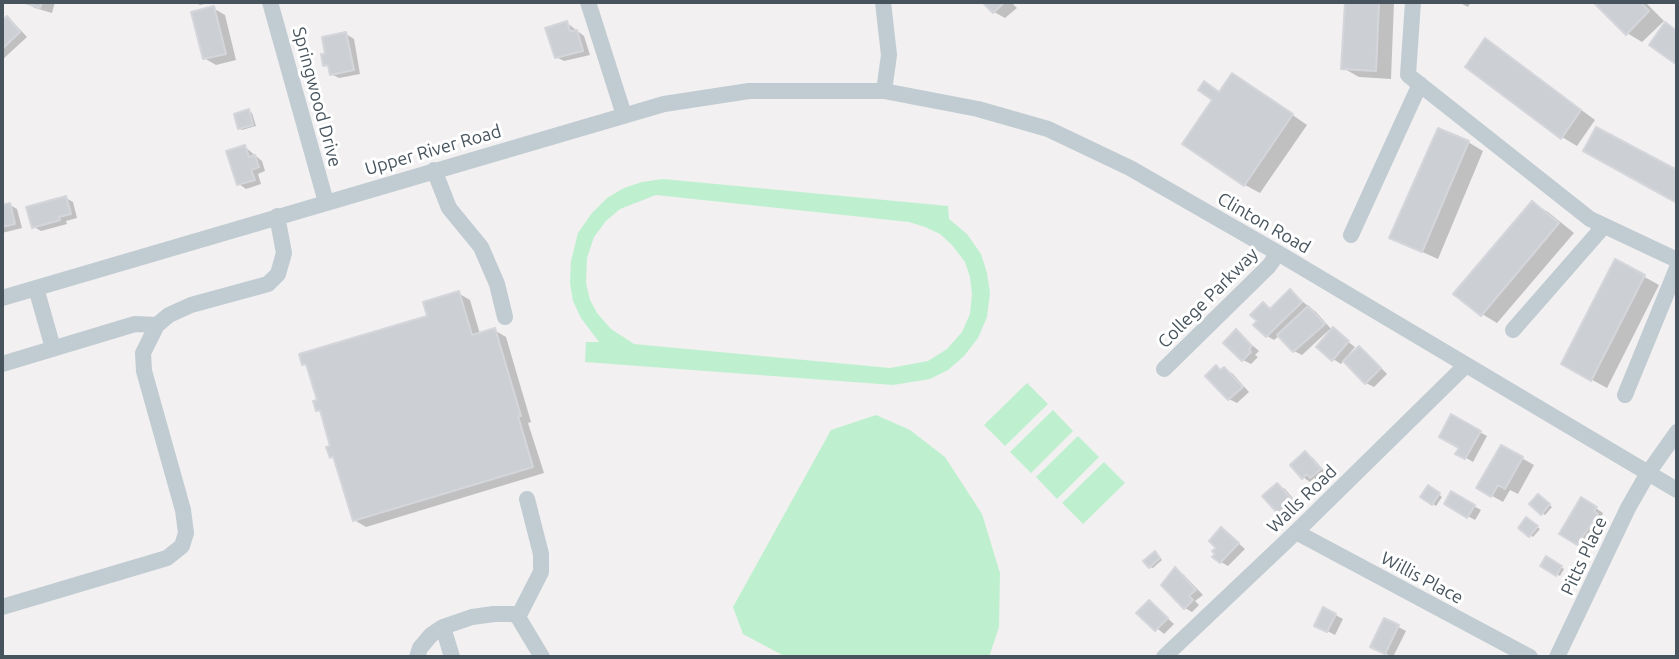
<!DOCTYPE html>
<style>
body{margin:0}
#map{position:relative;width:1679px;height:659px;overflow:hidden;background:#f2f0f0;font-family:Ubuntu,sans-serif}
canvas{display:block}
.frame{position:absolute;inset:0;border:4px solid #47545d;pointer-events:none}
</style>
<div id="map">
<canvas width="1679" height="659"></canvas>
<div class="frame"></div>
</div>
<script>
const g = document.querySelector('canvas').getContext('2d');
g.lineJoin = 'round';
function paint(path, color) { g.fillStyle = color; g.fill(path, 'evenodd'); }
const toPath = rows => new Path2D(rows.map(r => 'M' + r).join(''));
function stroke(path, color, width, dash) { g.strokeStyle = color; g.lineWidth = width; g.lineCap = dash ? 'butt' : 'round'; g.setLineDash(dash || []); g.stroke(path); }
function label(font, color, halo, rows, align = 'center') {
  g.font = font + ' Ubuntu,sans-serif'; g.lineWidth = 6; g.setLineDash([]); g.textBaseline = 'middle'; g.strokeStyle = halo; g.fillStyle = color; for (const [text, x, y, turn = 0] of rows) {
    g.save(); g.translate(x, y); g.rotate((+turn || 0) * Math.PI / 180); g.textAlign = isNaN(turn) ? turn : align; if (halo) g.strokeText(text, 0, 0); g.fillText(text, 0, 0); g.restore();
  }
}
paint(toPath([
 [663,179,948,206,949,219,967,234,981,254,987,273,990,293,987,317,978,338,964,356,948,370,930,379,893,385,585,362,586,342,599,342,581,318,573,301,570,283,571,261,578,233,592,213,607,198,624,188,642,182],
 [656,195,909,222,925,227,940,234,952,245,965,262,970,277,972,294,970,314,962,332,947,349,928,361,890,368,634,344,611,329,597,313,590,300,586,283,587,258,594,237,606,221,620,209],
 [1027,383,1048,404,1005,446,984,425],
 [1053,410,1073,431,1031,473,1010,452],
 [876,415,910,430,945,457,982,514,1000,573,999,627,989,657,786,657,743,634,733,607,831,430],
 [1078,436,1099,457,1057,499,1036,477],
 [1104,462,1125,483,1083,524,1062,503]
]), '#bef0d0');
paint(toPath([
 [24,2,55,2,52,13,35,8],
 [194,2,213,2,200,5],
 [985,2,1011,2,1017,8,1005,18,994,12],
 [1347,2,1394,2,1391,79,1359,77,1343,68],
 [1458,2,1471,2,1468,7],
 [1596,2,1645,2,1664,21,1642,42,1627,33],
 [213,8,225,15,236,60,216,65,204,58],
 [7,18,14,23,27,37,2,60,2,23],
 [567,23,584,36,590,55,564,61,556,57],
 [346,34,354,39,360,74,339,78,331,74,330,68,325,65],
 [1500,50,1595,120,1577,146,1562,137],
 [1205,84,1220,93,1248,84,1307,125,1260,193,1245,185,1215,100],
 [249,111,252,113,256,126,242,130,239,128],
 [1468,142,1483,151,1438,259,1391,238],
 [245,147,262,161,265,171,258,174,261,184,246,189,239,184],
 [66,198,73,202,77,218,66,221,67,224,41,231,34,227],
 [1533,204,1548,212,1574,233,1497,323,1482,314],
 [10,205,17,209,22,228,2,233,2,206],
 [1616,261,1659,285,1607,388,1563,364],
 [1290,292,1316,312,1332,330,1355,347,1349,354,1351,356,1359,348,1366,352,1387,374,1374,387,1366,383,1344,360,1341,364,1333,359,1329,330,1302,355,1294,351,1280,335,1274,340,1267,336,1259,321,1263,304,1272,310],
 [458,293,470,300,480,334,494,330,506,337,531,422,528,423,544,473,366,527,354,520,336,459,331,456,333,447,322,413,317,410,319,401,309,367,304,364,429,317],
 [1237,332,1259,351,1255,355,1258,357,1251,364,1243,360],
 [1217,368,1232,373,1249,392,1237,403,1229,399,1208,376],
 [1452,417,1487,436,1473,462,1458,453,1461,447],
 [1502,447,1534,465,1518,494,1510,490,1503,502,1478,488],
 [1305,454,1313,458,1327,474,1319,481,1314,478,1310,482,1303,477],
 [1277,485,1285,489,1298,504,1288,518,1280,514],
 [1429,487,1442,497,1436,506,1422,496],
 [1452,494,1481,510,1475,520,1446,504],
 [1541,498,1552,507,1545,515,1542,513],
 [1582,499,1603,513,1601,517,1604,519,1585,548,1561,534],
 [1530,521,1540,529,1533,537,1520,528],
 [1222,529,1245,549,1228,566,1221,562,1218,548],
 [1158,555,1162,560,1153,568,1150,567],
 [1547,559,1564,569,1560,576,1542,565],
 [1175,570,1183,574,1203,595,1195,601,1199,605,1192,612,1185,608],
 [1149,602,1174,624,1164,634,1139,613],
 [1324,609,1343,619,1335,635,1316,625],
 [1385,620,1406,631,1393,657,1380,651]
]), '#0003');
const building = toPath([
 [22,2,42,2,40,8,22,2],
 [982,2,1005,2,993,13,982,2],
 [1345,2,1379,2,1376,71,1341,69,1345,2],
 [1593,2,1640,2,1649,11,1626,35,1593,2],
 [214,6,226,54,203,59,191,12,214,6],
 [7,16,20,32,2,49,2,21,7,16],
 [567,21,570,31,577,30,583,51,555,58,545,28,567,21],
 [1665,22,1677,31,1677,65,1649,45,1665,22],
 [346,32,354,70,330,75,328,65,323,66,321,54,325,54,322,37,346,32],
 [1485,38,1581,110,1561,139,1465,67,1485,38],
 [1232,73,1293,114,1244,186,1182,144,1212,100,1198,90,1204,81,1219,92,1232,73],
 [249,109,253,125,238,129,234,114,249,109],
 [1596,127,1677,170,1677,203,1583,151,1596,127],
 [1438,128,1469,141,1422,252,1389,238,1438,128],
 [245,145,249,157,255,155,259,167,251,170,255,180,237,185,226,151,245,145],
 [66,196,71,214,59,217,60,220,32,228,26,207,66,196],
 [1532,201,1559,223,1481,316,1453,294,1532,201],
 [10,203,15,224,2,227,2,205,10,203],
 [1615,259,1645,275,1591,381,1561,364,1615,259],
 [1290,289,1302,302,1266,337,1253,325,1257,321,1250,315,1263,302,1270,309,1290,289],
 [459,291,472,335,495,328,521,416,518,416,533,467,353,521,333,456,330,458,326,447,330,446,320,410,316,411,313,401,317,400,306,364,302,365,299,354,427,316,423,302,459,291],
 [1308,306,1325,324,1293,352,1277,335,1308,306],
 [1333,327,1349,341,1332,361,1316,347,1333,327],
 [1236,329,1252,346,1249,349,1251,352,1242,361,1223,343,1236,329],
 [1359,346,1381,368,1365,384,1343,361,1359,346],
 [1216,365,1220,370,1224,367,1243,387,1228,400,1205,376,1216,365],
 [1451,414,1481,431,1465,459,1455,454,1459,448,1439,437,1451,414],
 [1501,445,1523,457,1505,489,1498,485,1491,497,1476,488,1501,445],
 [1305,451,1321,469,1310,478,1307,474,1302,479,1290,465,1305,451],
 [1277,483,1292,499,1285,505,1287,508,1279,515,1262,496,1277,483],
 [1428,485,1440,493,1432,505,1420,497,1428,485],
 [1451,491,1475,505,1467,518,1444,504,1451,491],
 [1538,494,1550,504,1541,515,1529,504,1538,494],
 [1581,497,1597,507,1594,511,1598,514,1577,545,1559,534,1581,497],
 [1526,517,1538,526,1529,537,1518,528,1526,517],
 [1221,527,1239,543,1220,563,1212,557,1215,554,1212,551,1216,548,1209,541,1221,527],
 [1155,551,1160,558,1149,568,1143,561,1155,551],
 [1546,556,1562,566,1556,576,1540,566,1546,556],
 [1175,567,1196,590,1189,596,1193,600,1184,609,1161,585,1175,567],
 [1149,600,1168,618,1155,631,1136,613,1149,600],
 [1323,607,1336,614,1327,632,1314,626,1323,607],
 [1384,618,1399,625,1385,654,1370,647,1384,618]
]);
paint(building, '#cccfd4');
stroke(building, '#d4d6db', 2);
stroke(toPath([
 [270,2,326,202],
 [588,2,624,115],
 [883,2,889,55,884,91],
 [1413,2,1408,75,1590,219,1677,260],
 [434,170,449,208,481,247,497,284,505,317],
 [1351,235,1420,84],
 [36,288,53,348],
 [2,298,664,104,749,91,884,91,978,109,1048,129,1130,168,1278,253,1677,490],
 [1513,330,1604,226],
 [2,364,135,324,157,325],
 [1164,369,1269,266,1278,253],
 [1625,395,1677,268],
 [527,499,541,554,541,572,518,617,542,657],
 [1296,532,1530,657],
 [2,607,167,558,182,546,186,533,183,510,144,371,143,353,157,325,169,315,191,305,268,284,278,274,284,253,277,216],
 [443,627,452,657],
 [417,657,420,648,431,635,443,627,472,617,494,614,513,614,518,617],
 [1164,657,1296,532,1465,366],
 [1557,657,1628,508,1648,473,1677,432]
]), '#c0cbd2', 16);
label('18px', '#47545d', '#fff', [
 ["Springwood Drive",317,97,75],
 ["Upper River Road",433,150,-16],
 ["Clinton Road",1264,223,30],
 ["College Parkway",1208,298,-45],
 ["Walls Road",1302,499,-44],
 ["Pitts Place",1584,556,-65],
 ["Willis Place",1422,578,28]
]);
</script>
